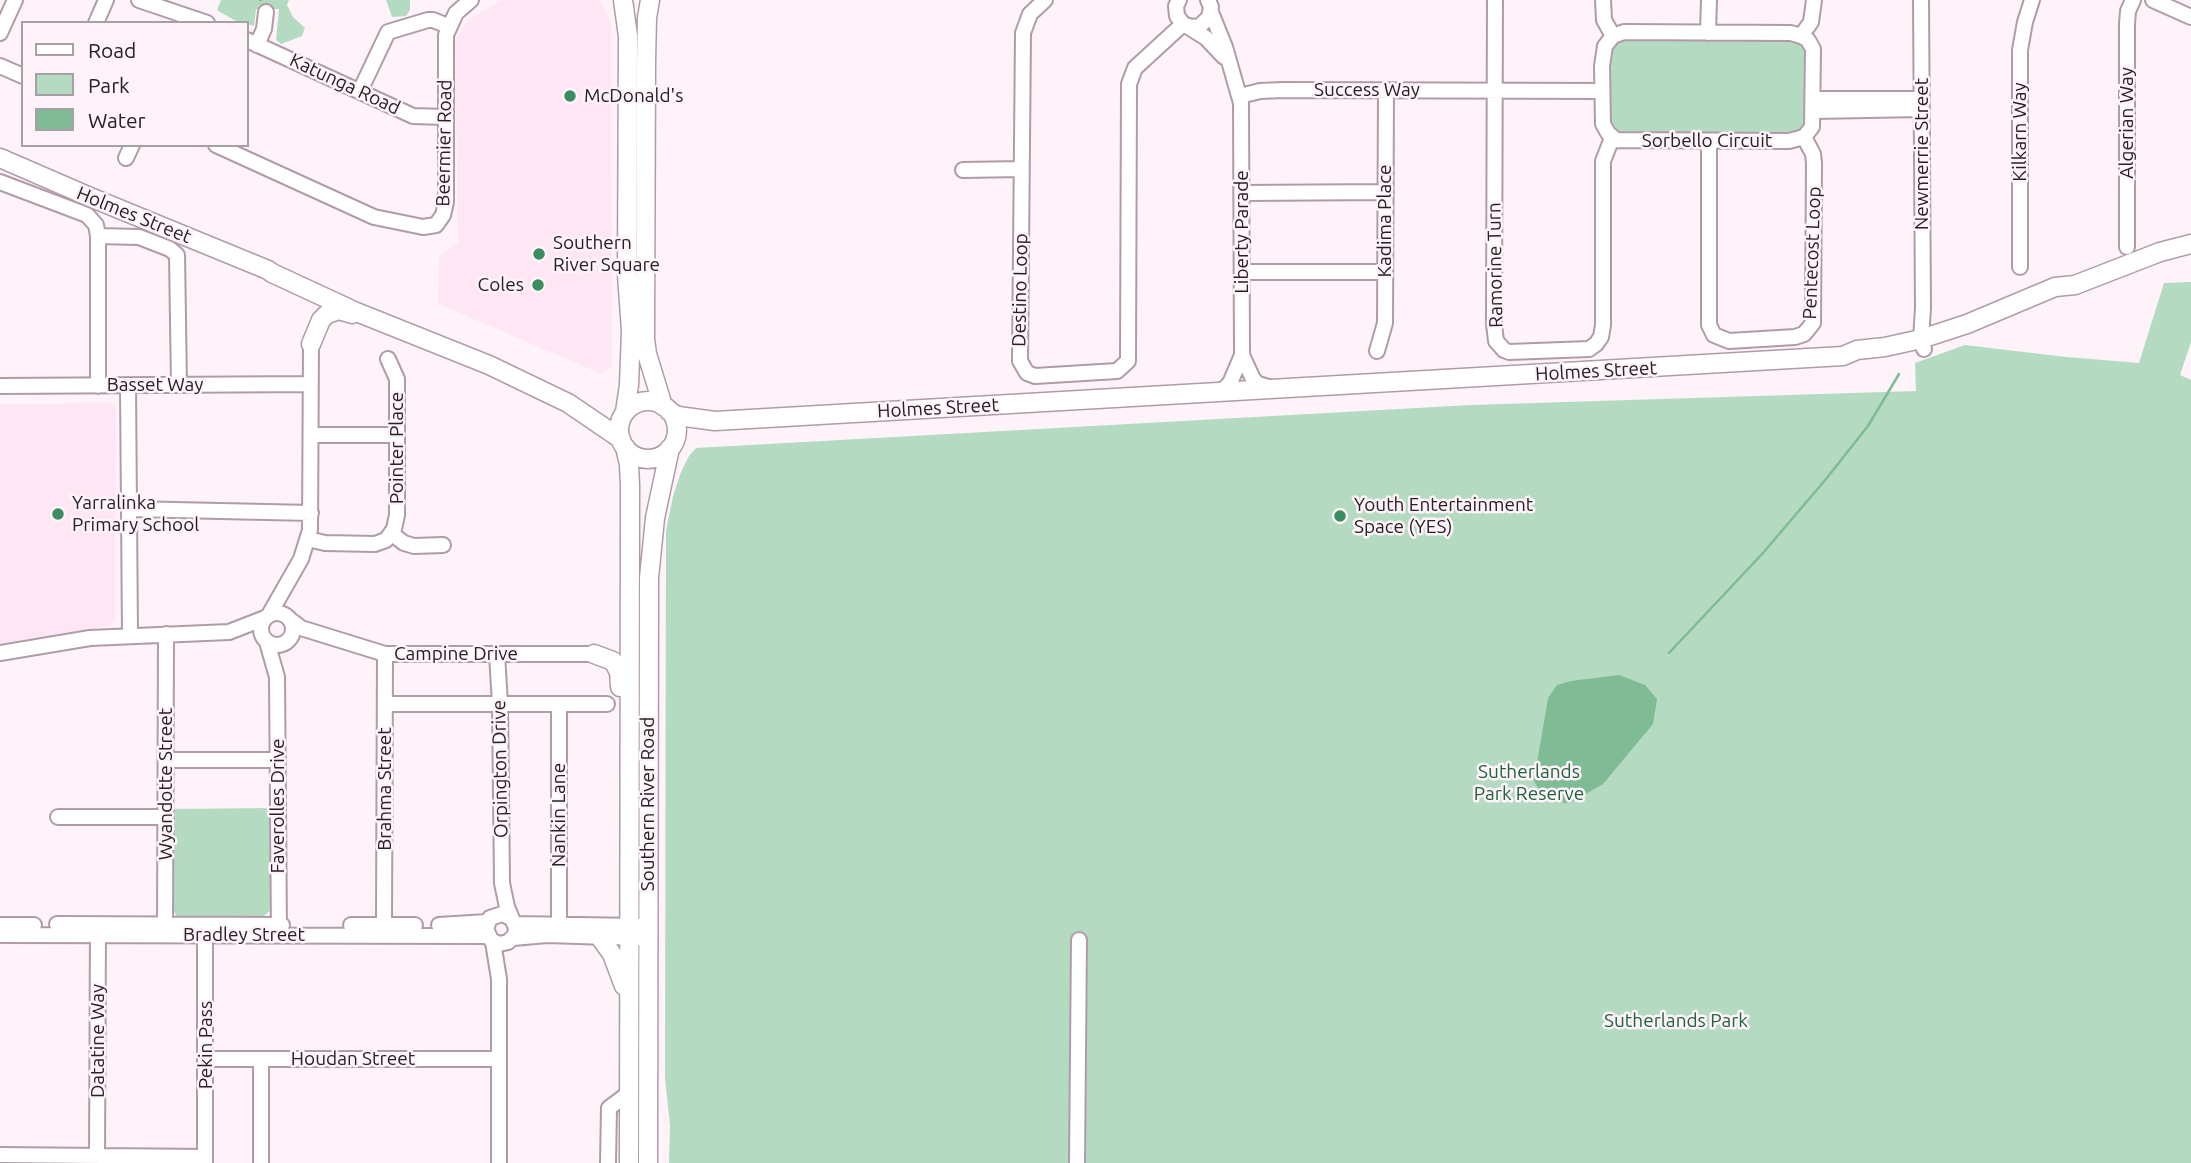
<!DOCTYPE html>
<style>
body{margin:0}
#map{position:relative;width:2191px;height:1163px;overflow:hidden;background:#fdf3f9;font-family:Ubuntu,sans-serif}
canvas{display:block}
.legend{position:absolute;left:21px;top:21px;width:228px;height:126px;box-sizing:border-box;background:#fdf3f9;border:2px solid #a89fa4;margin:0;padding:9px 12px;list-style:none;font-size:21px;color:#282025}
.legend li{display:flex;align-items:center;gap:14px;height:35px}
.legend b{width:35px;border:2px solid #a89fa4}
</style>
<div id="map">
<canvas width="2191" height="1163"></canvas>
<ul class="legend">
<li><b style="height:9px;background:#fff"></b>Road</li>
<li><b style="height:19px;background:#b4dac1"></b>Park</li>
<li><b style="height:19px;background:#7fbb95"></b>Water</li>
</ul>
</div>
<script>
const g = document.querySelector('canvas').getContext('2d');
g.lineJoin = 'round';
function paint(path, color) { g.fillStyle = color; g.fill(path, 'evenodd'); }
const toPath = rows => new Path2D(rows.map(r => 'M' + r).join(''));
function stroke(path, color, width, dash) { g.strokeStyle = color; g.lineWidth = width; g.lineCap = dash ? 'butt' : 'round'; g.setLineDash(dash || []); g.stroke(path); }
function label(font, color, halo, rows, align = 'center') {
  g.font = font + ' Ubuntu,sans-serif'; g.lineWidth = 5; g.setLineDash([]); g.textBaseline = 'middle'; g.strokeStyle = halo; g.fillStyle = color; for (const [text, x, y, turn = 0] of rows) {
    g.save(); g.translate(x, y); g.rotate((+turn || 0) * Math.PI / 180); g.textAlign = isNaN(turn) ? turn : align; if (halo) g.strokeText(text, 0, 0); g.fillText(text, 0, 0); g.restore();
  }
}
paint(toPath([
 [502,0,599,0,603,4,611,24,612,367,602,374,438,304,439,257,458,242,455,41,468,20],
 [111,403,116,408,115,621,111,625,0,646,0,404]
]), '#ffe6f4');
paint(toPath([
 [221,0,289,0,287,5,293,17,305,28,302,36,281,44,276,40,279,9,256,9,254,26,234,20,217,10],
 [386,0,410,0,410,10,406,16,392,17],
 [1640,36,1642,40,1670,40,1672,37,1799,40,1807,49,1809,118,1801,132,1777,137,1774,133,1747,133,1746,137,1618,134,1609,125,1607,56,1610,48,1622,38],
 [2191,282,2191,342,2180,375,2191,380,2191,1163,669,1163,670,1125,665,1078,666,531,673,496,681,472,689,456,696,448,1471,405,1916,391,1915,363,1965,345,2066,357,2139,363,2164,283],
 [272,808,271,910,259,920,179,919,174,912,170,809]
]), '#b4dac1');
paint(toPath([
 [1619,675,1645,685,1657,699,1653,724,1603,784,1570,803,1551,802,1542,795,1534,781,1548,698,1557,685,1571,681]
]), '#7fbb95');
stroke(toPath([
 [260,0,261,0],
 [1669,653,1763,553,1826,479,1868,426,1899,374]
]), '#7fbb95', 2.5);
const minor = toPath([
 [139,0,207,23],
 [1045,0,1030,14,1023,33,1020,361,1027,373,1035,376,1117,371,1128,361,1129,84,1135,68,1183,24],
 [1179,0,1176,6,1177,16,1183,24,1191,27,1200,26,1209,17,1211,7,1208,0],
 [1495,0,1494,324,1496,341,1504,350,1509,352,1589,349,1596,344,1601,337,1603,325,1603,161,1612,138],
 [1603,0,1604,20,1613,36],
 [1921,0,1923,308,1921,339,1924,349],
 [2153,0,2191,17],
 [1211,12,1225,47,1241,103,1242,355,1253,379,1258,384,1272,388],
 [96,23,106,0],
 [1187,26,1206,38,1224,57],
 [1624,32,1791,33,1801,36,1808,40,1813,49,1812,127,1804,137,1789,141,1616,140,1608,133,1603,124,1602,66,1605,46,1613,36,1624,32],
 [0,33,15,0],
 [1708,33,1709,0],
 [1801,36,1811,22,1814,0],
 [247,40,413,116,446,117],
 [257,45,264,29,266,12],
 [0,66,23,76],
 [360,91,388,32,428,20,433,20,448,26],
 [1240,96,1260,91,1283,90,1602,91],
 [1814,99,1921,99],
 [1814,111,1922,109],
 [1709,141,1709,325,1714,335,1729,341,1795,337,1804,334,1813,323,1814,163,1813,154,1804,137],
 [216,145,374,217,423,227,436,225,443,215,446,202,446,35,456,13,471,0],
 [126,158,132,145],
 [963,170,1021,169],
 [0,182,87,215,96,225,98,236,98,386],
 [1242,193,1386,192],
 [98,236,139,237,170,249,177,255,179,385],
 [2127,247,2127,24,2128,11,2133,0],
 [2020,267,2020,50,2025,22,2032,0],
 [1242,272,1385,272],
 [1377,351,1385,323,1386,91],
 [128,385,130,635],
 [0,386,311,384],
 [1221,392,1230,383,1242,355],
 [312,435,397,435],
 [129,509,311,513],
 [392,534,404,543,414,546,443,545],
 [308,539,325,543,375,544,386,540,394,529,397,515,397,379,388,359],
 '261 629a16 16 0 1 1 32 0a16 16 0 1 1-32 0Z',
 [269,615,301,559,310,530,311,344],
 [292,621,301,628,385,654,594,654],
 [267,642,277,677,279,933],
 [0,653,90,638,229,632,265,618],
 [497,654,500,704,502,883,507,907,516,928,515,935,508,942,499,944,491,940,486,929,490,918,502,914,511,918],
 [385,704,607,704],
 [167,760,278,760],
 [58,817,166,817],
 [57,924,282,925],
 [384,924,385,654],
 [515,924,639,926],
 [0,925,34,925],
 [351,925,415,925],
 [439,925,487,922],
 [559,926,559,704],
 [165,933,166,634],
 [0,935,487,936],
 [513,938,547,935,639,938],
 [493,942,499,979,499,1163],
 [206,1059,499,1059],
 [261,1059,261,1163],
 [0,1155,205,1157],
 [97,1157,98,926],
 [205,1163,205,926],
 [608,1163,609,1108,629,1093],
 [1077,1163,1079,940]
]);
const major = toPath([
 [623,0,628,36,627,275,631,330,629,385,625,412],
 [650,0,647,18,646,61,645,339,647,354,663,406],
 [0,158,90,197,268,270,272,273,354,311,489,365,568,403,621,439],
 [311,344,321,320,327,314,339,310,352,314],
 '619 430a29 29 0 1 1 58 0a29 29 0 1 1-58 0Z',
 [669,411,678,416,715,421,1843,356,1857,350,1885,347,1921,339,1967,324,2055,287,2075,285,2160,252,2191,244],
 [625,447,629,464,630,486,629,1163],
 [594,654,613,661,619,672,620,687],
 [599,936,612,954,624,986],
 [648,1163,649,578,655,518,670,448]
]);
stroke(minor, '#b19ba8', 18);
stroke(major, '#b19ba8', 21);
stroke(minor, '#fff', 14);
stroke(major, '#fff', 18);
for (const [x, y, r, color] of [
 [570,96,7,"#3a8d5f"],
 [539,254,7,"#3a8d5f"],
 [538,285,7,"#3a8d5f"],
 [58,514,7,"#3a8d5f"],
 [1340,516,7,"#3a8d5f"]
]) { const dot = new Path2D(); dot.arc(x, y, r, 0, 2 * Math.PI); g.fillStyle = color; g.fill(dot); stroke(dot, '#fdf3f9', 2.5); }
label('19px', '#282025', '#fdf3f9', [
 ["Katunga Road",345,84,25],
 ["Success Way",1367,90],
 ["Algerian Way",2127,123,-90],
 ["Kilkarn Way",2020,132,-90],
 ["Sorbello Circuit",1707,141],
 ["Beermier Road",444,143,-89],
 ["Newmerrie Street",1922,154,-90],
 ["Holmes Street",134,215,22],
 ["Kadima Place",1385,221,-90],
 ["Liberty Parade",1242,232,-90],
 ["Pentecost Loop",1812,253,-88],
 ["Ramorine Turn",1495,265,-91],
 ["Destino Loop",1020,290,-89],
 ["Holmes Street",1596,371,-3],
 ["Basset Way",155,385],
 ["Holmes Street",938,408,-3],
 ["Pointer Place",397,448,-90],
 ["Campine Drive",456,654],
 ["Orpington Drive",500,769,-91],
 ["Wyandotte Street",166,784,-90],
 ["Brahma Street",385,789,-90],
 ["Southern River Road",648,804,-90],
 ["Faverolles Drive",278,806,-90],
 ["Nankin Lane",559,815,-90],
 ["Bradley Street",244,935],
 ["Datatine Way",98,1041,-90],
 ["Pekin Pass",206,1045,-90],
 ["Houdan Street",353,1059]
]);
label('19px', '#282025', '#fdf3f9', [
 ["McDonald's",584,96],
 ["Southern",553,243],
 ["River Square",553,265],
 ["Coles",524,285,"right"],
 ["Yarralinka",72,503],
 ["Primary School",72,525],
 ["Youth Entertainment",1354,505],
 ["Space (YES)",1354,527]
], 'left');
label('19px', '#1f623e', '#fdf3f9', [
 ["Sutherlands",1529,772],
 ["Park Reserve",1529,794],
 ["Sutherlands Park",1676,1021]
]);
</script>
